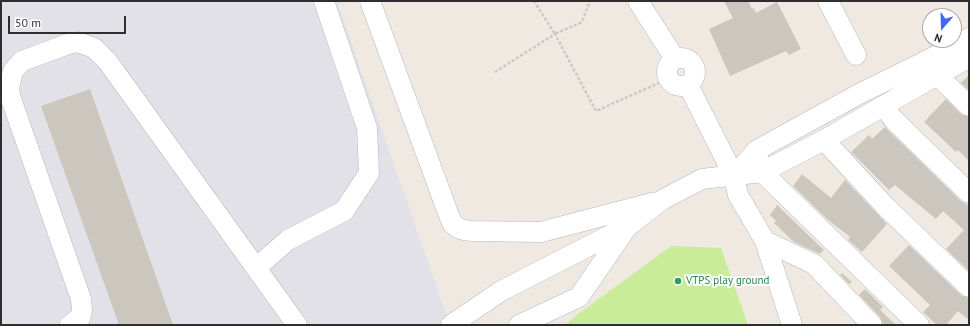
<!DOCTYPE html>
<style>
body{margin:0}
#map{position:relative;width:970px;height:326px;overflow:hidden;background:#efe9e1;font-family:"PT Sans",sans-serif}
canvas{display:block}
.frame{position:absolute;inset:0;border:2px solid #2e2e2e;pointer-events:none}
.north{position:absolute;left:922px;top:8px;width:40px;height:40px;box-sizing:border-box;background:#fff;border:1px solid #ababab;border-radius:50%;rotate:200deg;font-size:11px;font-weight:700;line-height:16px;text-align:center;color:#2e2e2e}
.north::after{content:'';display:block;margin:auto;width:14px;height:18px;background:#4264fb;clip-path:polygon(50% 0,100% 100%,50% 72%,0 100%)}
.scale{position:absolute;left:8px;top:16px;width:118px;height:18px;box-sizing:border-box;border:2px solid #2e2e2e;border-top:0;padding-left:5px;font-size:12px;line-height:14px;white-space:nowrap;color:#2e2e2e;-webkit-text-stroke:3px #fff;paint-order:stroke}
</style>
<div id="map">
<canvas width="970" height="326"></canvas>
<div class="frame"></div>
<div class="north">N</div>
<div class="scale">50 m</div>
</div>
<script>
const g = document.querySelector('canvas').getContext('2d');
g.lineJoin = 'round';
function paint(path, color) { g.fillStyle = color; g.fill(path, 'evenodd'); }
const toPath = rows => new Path2D(rows.map(r => 'M' + r).join(''));
function stroke(path, color, width, dash) { g.strokeStyle = color; g.lineWidth = width; g.lineCap = dash ? 'butt' : 'round'; g.setLineDash(dash || []); g.stroke(path); }
function label(font, color, halo, rows, align = 'center') {
  g.font = font + ' "PT Sans",sans-serif'; g.lineWidth = 4; g.setLineDash([]); g.textBaseline = 'middle'; g.strokeStyle = halo; g.fillStyle = color; for (const [text, x, y, turn = 0] of rows) {
    g.save(); g.translate(x, y); g.rotate((+turn || 0) * Math.PI / 180); g.textAlign = isNaN(turn) ? turn : align; if (halo) g.strokeText(text, 0, 0); g.fillText(text, 0, 0); g.restore();
  }
}
paint(toPath([
 [1,1,337,1,450,325,1,325]
]), '#e3e1e8');
paint(toPath([
 [671,246,721,248,748,325,565,325,578,314]
]), '#c9ec9a');
paint(toPath([
 [724,1,748,1,752,9,754,8,756,13,777,2,801,49,789,55,786,51,730,76,709,29,733,18],
 [969,75,969,90,961,83],
 [90,89,173,325,119,325,41,106],
 [946,99,961,114,969,117,969,161,958,150,956,152,924,122],
 [885,127,961,201,969,206,969,271,946,249,964,230,943,211,936,219,895,185,889,190,851,152,869,135,872,139],
 [802,174,831,198,845,180,887,224,862,252,848,240,850,237,827,219,793,186],
 [777,205,824,250,820,254,794,242,774,223,776,221,770,215],
 [909,245,961,295,969,298,969,320,958,311,946,325,937,325,923,312,930,305,889,266],
 [842,273,852,282,849,284,840,275],
 [865,289,883,307,880,310,896,325,883,325,880,317,859,295]
]), '#cbc7bf');
const minor = toPath([
 [370,1,448,213,452,223,458,228,464,230,472,231,541,232,652,203],
 [638,1,675,59],
 [828,1,856,55],
 '667 72a14 14 0 1 1 28 0a14 14 0 1 1-28 0Z',
 [930,64,937,75,969,106],
 [688,85,734,176,738,195,765,241,792,325],
 [884,107,894,120,969,193],
 [824,140,886,207,969,287],
 [759,160,762,172,919,325],
 [734,176,757,150,859,94,928,60,969,38],
 [765,241,814,264,872,325],
 [256,268,288,240,344,211,369,173,367,128,324,1],
 [70,325,80,318,82,310,81,299,10,96,9,88,13,71,22,61,68,44,78,42,94,48,108,62,297,325],
 [451,325,501,291,628,226,662,200,702,179,762,172,824,140,937,75,969,58],
 [519,325,579,297,627,227]
]);
stroke(minor, '#b4b7c1', 21);
stroke(toPath([
 [534,1,555,34,582,22,590,1],
 [495,72,555,34,596,111,668,79]
]), '#c9c9c9', 2.5, [3, 2]);
stroke(minor, '#fff', 20);
for (const [x, y, r, color] of [
 [678,281,4,"#2e9e5b"]
]) { const dot = new Path2D(); dot.arc(x, y, r, 0, 2 * Math.PI); g.fillStyle = color; g.fill(dot); stroke(dot, '#fff', 1.5); }
label('11px', '#27864d', '#fff', [
 ["VTPS play ground",686,281]
], 'left');
</script>
